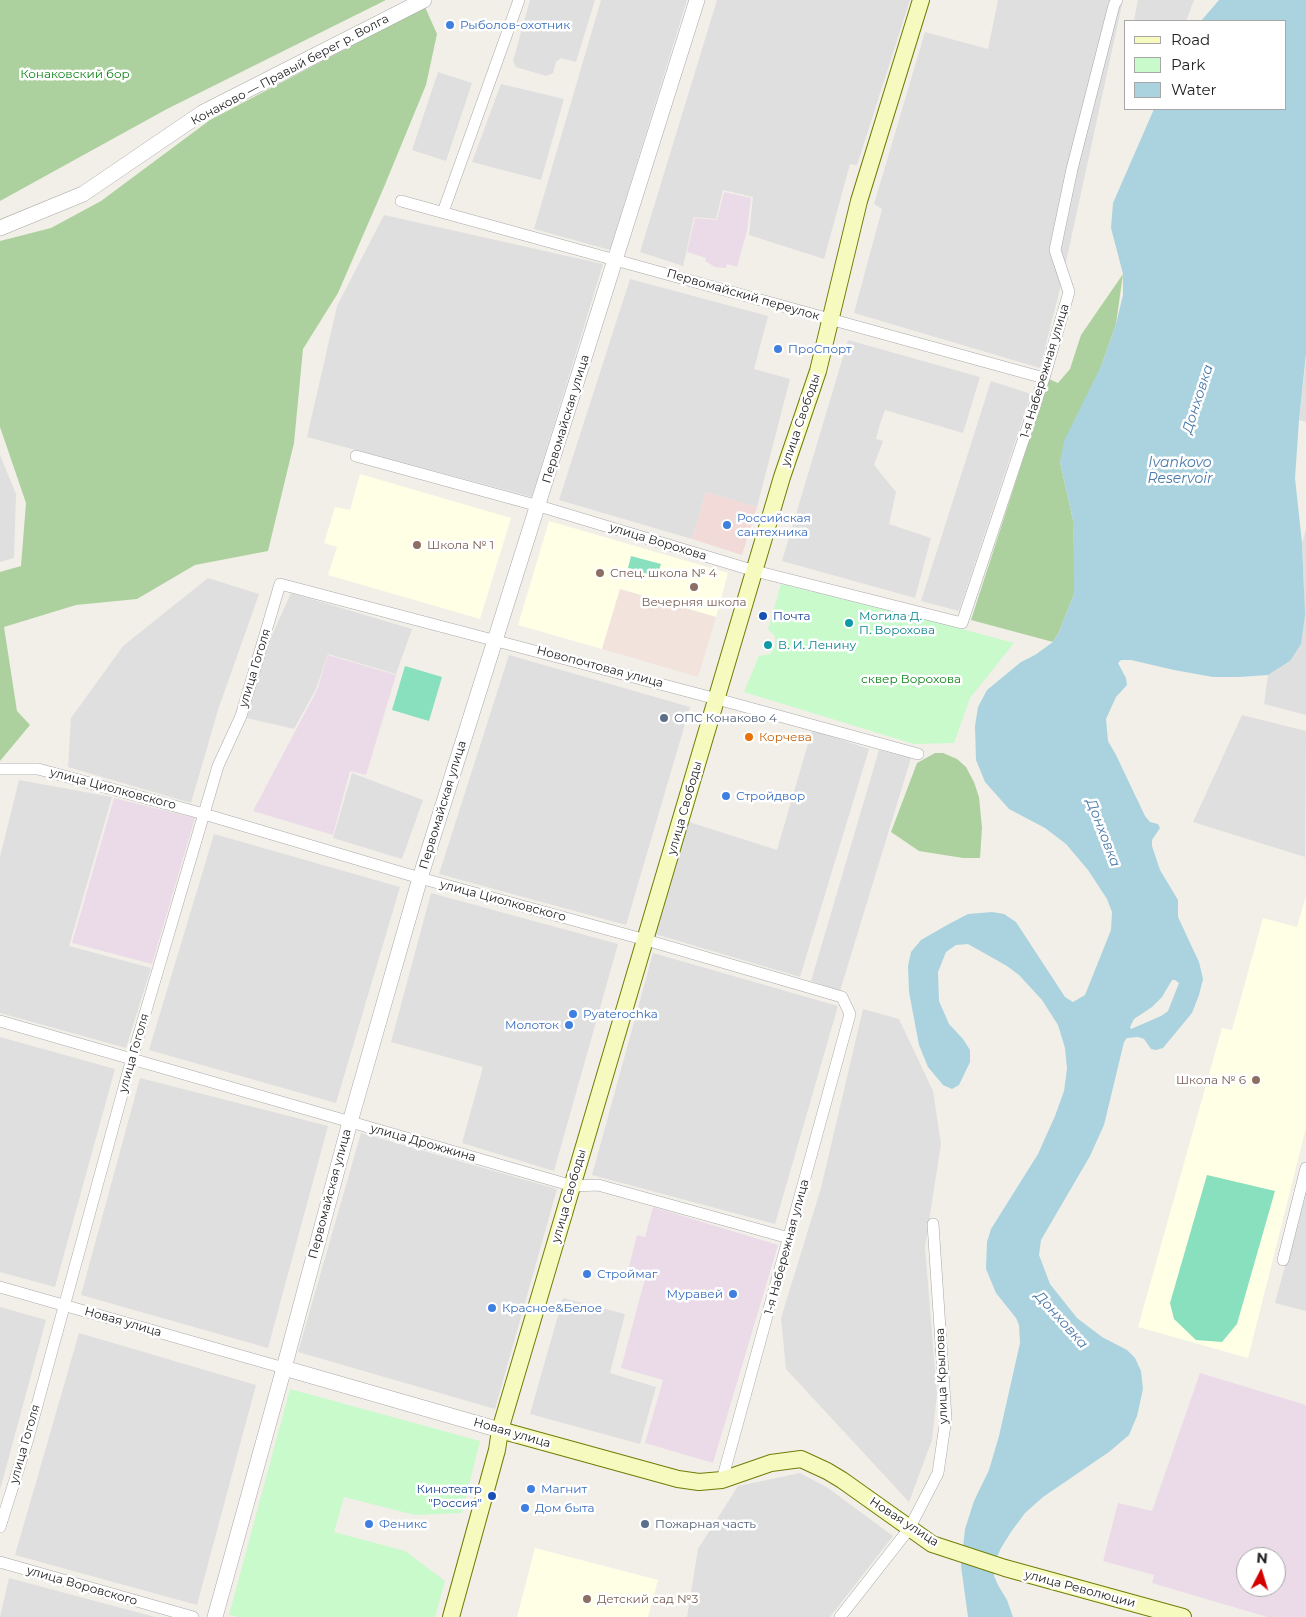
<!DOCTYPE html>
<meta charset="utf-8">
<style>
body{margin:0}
#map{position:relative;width:1306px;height:1617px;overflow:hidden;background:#f2efe9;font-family:Montserrat,sans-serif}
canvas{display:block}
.legend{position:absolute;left:1124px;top:20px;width:162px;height:90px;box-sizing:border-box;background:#fff;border:1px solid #a7a7a7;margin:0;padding:6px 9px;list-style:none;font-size:15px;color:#222}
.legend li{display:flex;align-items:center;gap:10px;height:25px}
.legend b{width:25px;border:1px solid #a7a7a7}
.north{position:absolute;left:1236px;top:1547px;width:50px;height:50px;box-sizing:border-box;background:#fff;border:1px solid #a7a7a7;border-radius:50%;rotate:5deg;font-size:14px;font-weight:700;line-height:20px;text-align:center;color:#222}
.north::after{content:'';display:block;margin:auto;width:18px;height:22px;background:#d40000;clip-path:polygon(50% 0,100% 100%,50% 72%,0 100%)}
</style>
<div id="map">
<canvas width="1306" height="1617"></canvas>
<ul class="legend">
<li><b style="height:6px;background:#f7fabf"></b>Road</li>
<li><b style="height:14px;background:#c8facc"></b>Park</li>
<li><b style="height:14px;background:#aad3df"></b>Water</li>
</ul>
<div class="north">N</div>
</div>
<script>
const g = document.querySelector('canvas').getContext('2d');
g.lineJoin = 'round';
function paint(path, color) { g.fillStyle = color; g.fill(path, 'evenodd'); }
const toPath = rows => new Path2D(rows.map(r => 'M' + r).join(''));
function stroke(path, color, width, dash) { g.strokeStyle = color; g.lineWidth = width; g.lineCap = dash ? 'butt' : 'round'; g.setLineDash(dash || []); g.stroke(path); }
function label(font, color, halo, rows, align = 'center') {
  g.font = font + ' Montserrat,sans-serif'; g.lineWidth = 5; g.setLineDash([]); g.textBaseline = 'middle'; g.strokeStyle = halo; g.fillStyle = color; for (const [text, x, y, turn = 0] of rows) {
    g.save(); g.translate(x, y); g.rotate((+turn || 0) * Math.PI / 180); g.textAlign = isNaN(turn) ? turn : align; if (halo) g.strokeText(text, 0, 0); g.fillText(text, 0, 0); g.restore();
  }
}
paint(toPath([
 [530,0,595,0,576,62,561,58,556,62,553,73,546,76,516,67,513,61],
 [601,0,687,0,610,250,534,229],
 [717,0,910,0,857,165,850,164,824,259,749,235,753,197,723,190,716,219,694,217,683,266,640,252],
 [998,0,1123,0,1061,285,1040,368,854,313,882,209,874,204,925,32,988,49],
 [1138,0,1194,0,1186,21,1134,21],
 [438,72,472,83,446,161,412,150],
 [501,84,564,99,541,180,472,162],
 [384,215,603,264,532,497,307,437,337,306],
 [630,279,768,316,754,369,790,379,757,507,706,492,692,539,559,500],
 [848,340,980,377,963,433,885,410,880,424,876,439,883,441,874,465,896,492,889,524,931,538,915,598,782,561],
 [1306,359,1306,422,1299,420],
 [991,381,1031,394,959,611,921,601],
 [0,455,16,494,14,558,0,562],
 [1306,529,1306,715,1264,704,1268,675,1290,661,1304,590,1302,543],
 [208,578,259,594,218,710,191,803,68,767,71,718,123,646],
 [291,593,412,629,396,674,328,654,316,689,294,729,247,718,269,642],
 [509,655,690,707,626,925,439,874],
 [1242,715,1306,731,1305,857,1193,822],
 [812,730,869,749,800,977,655,934,689,822,777,850],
 [879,750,911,758,840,991,811,981],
 [352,773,423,800,402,859,333,838],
 [19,780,112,797,69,946,151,968,126,1048,0,1013,0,857],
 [214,834,400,887,336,1103,149,1050],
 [431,893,618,944,554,1171,462,1143,483,1067,391,1042],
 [653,953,838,1006,775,1224,592,1175],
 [863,1009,899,1019,933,1091,941,1144,925,1247,937,1394,932,1440,909,1502,786,1369,781,1318,821,1188],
 [0,1037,115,1069,55,1287,0,1272],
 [140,1078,328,1126,268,1348,81,1295],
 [361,1133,557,1189,495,1409,298,1352],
 [1306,1189,1306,1311,1275,1303],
 [563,1298,625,1314,610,1373,656,1387,640,1444,530,1414],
 [0,1307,46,1320,0,1490],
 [79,1333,256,1385,197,1605,15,1555],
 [800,1473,828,1488,893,1536,830,1617,687,1617,698,1549,738,1486],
 [9,1578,155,1617,0,1617]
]), '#e0dfdf');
paint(toPath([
 [706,492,757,507,742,555,692,539]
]), '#f2dad9');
paint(toPath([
 [724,192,751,198,747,231,737,267,727,264,726,268,715,267,705,261,706,258,687,252,695,218,717,220],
 [328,655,396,675,366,775,350,771,333,835,253,811,317,690],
 [114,798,195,818,152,964,72,943],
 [653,1207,778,1245,713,1463,645,1443,663,1380,621,1368,645,1279,627,1274,637,1235,645,1237],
 [1200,1373,1306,1405,1306,1617,1267,1617,1152,1583,1154,1575,1103,1561,1118,1503,1152,1511],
 [1246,1557,1276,1557,1276,1587,1246,1587]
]), '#ebdbe8');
paint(toPath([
 [360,474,511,518,480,619,328,575,337,547,324,543,335,507,350,510],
 [549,521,728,573,716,617,620,589,602,649,518,625],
 [1306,896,1306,1128,1248,1358,1138,1327,1222,1028,1232,1030,1263,918,1297,927],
 [535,1548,658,1580,648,1617,517,1617]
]), '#ffffe5');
paint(toPath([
 [620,589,716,617,698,677,602,649]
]), '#f3e3dd');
paint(toPath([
 [0,0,386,0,167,109,0,201],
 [425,7,437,34,426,85,384,187,338,293,303,349,294,443,268,551,195,565,137,599,76,605,4,627,17,711,30,725,0,761,0,572,21,566,26,503,0,427,0,241,51,228,101,201,210,120],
 [1123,274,1116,324,1102,364,1060,462,1073,520,1074,552,1074,594,1059,632,1053,642,971,620,1049,379,1058,383,1070,369,1081,335],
 [935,753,943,753,957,759,966,767,974,782,979,797,982,828,980,858,963,858,919,851,891,832,917,763]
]), '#add19e');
paint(toPath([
 [781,584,951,626,1014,643,970,698,954,743,914,744,744,692,759,656,770,654,775,647,775,636,768,629],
 [290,1389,480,1441,462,1513,415,1515,344,1497,334,1532,405,1551,445,1581,435,1617,238,1617,229,1615]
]), '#c8facc');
paint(toPath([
 [631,556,661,564,657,577,628,568],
 [405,666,442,677,429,721,392,710],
 [1207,1175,1275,1191,1237,1324,1222,1342,1196,1340,1174,1319,1170,1303]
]), '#88e0be');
paint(toPath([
 [1219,0,1306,0,1306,354,1299,420,1295,478,1302,543,1305,615,1301,644,1290,661,1268,675,1239,677,1213,677,1174,670,1131,660,1121,660,1118,663,1126,678,1127,685,1116,697,1106,719,1108,741,1116,755,1145,816,1150,822,1158,824,1160,828,1152,840,1152,846,1160,870,1178,900,1178,917,1199,962,1203,979,1199,995,1192,1013,1163,1048,1156,1050,1151,1049,1144,1039,1138,1037,1127,1038,1124,1042,1104,1125,1090,1156,1041,1240,1039,1255,1050,1284,1077,1318,1102,1337,1127,1350,1135,1358,1141,1371,1143,1389,1137,1416,1129,1435,1109,1452,1043,1497,1025,1513,1011,1532,1001,1548,994,1563,994,1576,998,1585,1007,1600,1013,1617,968,1617,961,1566,965,1529,974,1501,989,1470,999,1436,1020,1343,1019,1325,1016,1318,996,1293,986,1269,987,1242,991,1229,1038,1154,1055,1116,1064,1091,1067,1069,1065,1048,1058,1025,1042,1000,1019,975,1007,966,968,944,956,945,946,952,938,972,939,1001,949,1024,963,1039,970,1050,970,1062,959,1085,952,1089,943,1085,928,1067,919,1045,909,992,908,966,911,952,921,940,947,925,968,914,992,912,1004,914,1016,922,1065,997,1073,1002,1085,995,1111,930,1112,912,1107,899,1088,870,1066,844,1045,828,1009,809,985,782,976,760,975,726,978,707,987,690,1021,662,1035,655,1053,642,1059,632,1074,594,1073,520,1060,462,1064,441,1102,364,1116,324,1123,295,1123,274,1111,228,1113,203,1154,109,1285,109,1285,21,1201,21],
 [1172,980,1175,980,1179,983,1168,1011,1161,1016,1131,1029,1130,1027,1134,1019,1152,1007,1162,997]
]), '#aad3df');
const minor = toPath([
 [401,201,1044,378],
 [443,212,519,0],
 [356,456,539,506,755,571,962,623,1044,378,1069,292,1055,250,1072,169,1114,5,1117,0],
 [0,769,38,769,204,814,420,878,646,940,842,997,850,1014,722,1480],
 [0,1021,573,1186,598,1185,789,1238],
 [1283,1260,1306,1168],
 [0,1287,284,1368],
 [0,1527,27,1442,132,1058,218,766,241,716,280,584,717,699,918,754],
 [0,1562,193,1617],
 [840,1617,909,1529,938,1473,946,1418,933,1224]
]);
const tertiary = toPath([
 [0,228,83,194,202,113,424,0],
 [284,1368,500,1430],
 [215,1617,284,1368,350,1122,420,878,697,0]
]);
const secondary = toPath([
 [500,1430,678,1479,699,1482,722,1480,771,1463,801,1459,827,1471,842,1480,932,1544,1005,1568,1183,1617],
 [451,1617,497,1450,500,1430,782,477,818,371,859,201,921,0]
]);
stroke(minor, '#a9a9a9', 12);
stroke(tertiary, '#a9a9a9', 16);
stroke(secondary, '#707d05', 18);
stroke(minor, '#fff', 11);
stroke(tertiary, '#fff', 15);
stroke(secondary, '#f7fabf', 16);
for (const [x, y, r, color] of [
 [450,25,5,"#3f7fe0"],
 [778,349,5,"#3f7fe0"],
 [727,525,5,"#3f7fe0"],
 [417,545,5,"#8d6e63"],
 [600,573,5,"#8d6e63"],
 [694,587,5,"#8d6e63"],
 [763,616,5,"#1a4fb4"],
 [849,623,5,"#0f9aa8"],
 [768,645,5,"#0f9aa8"],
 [664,718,5,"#5c6f8a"],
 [749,737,5,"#e8710a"],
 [726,796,5,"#3f7fe0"],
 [573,1014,5,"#3f7fe0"],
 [569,1025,5,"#3f7fe0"],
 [1256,1080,5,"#8d6e63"],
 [587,1274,5,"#3f7fe0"],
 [733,1294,5,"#3f7fe0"],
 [492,1308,5,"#3f7fe0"],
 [531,1489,5,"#3f7fe0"],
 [492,1496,5,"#1a4fb4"],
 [525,1508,5,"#3f7fe0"],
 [369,1524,5,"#3f7fe0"],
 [645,1524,5,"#5c6f8a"],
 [587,1599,5,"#8d6e63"]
]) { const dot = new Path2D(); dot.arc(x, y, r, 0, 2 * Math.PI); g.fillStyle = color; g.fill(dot); stroke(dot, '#fff', 2); }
label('12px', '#366cbe', '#fff', [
 ["Рыболов-охотник",460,25],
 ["ПроСпорт",788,349],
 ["Российская",737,518],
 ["сантехника",737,532],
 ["Стройдвор",736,796],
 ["Pyaterochka",583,1014],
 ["Молоток",559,1025,"right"],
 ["Строймаг",597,1274],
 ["Муравей",723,1294,"right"],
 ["Красное&Белое",502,1308],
 ["Магнит",541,1489],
 ["Дом быта",535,1508],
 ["Феникс",379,1524]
], 'left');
label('12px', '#222', '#fff', [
 ["Конаково — Правый берег р. Волга",290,70,-28],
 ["Первомайский переулок",743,295,16],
 ["1-я Набережная улица",1045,371,-73],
 ["Первомайская улица",566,419,-73],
 ["улица Свободы",801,420,-71],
 ["улица Ворохова",658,542,17],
 ["Новопочтовая улица",600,667,15],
 ["улица Гоголя",255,668,-73],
 ["улица Циолковского",113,789,15],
 ["Первомайская улица",443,805,-73],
 ["улица Свободы",685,808,-74],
 ["улица Циолковского",503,901,15],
 ["улица Гоголя",134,1053,-74],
 ["улица Дрожжина",423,1143,16],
 ["Первомайская улица",330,1194,-75],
 ["улица Свободы",569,1196,-74],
 ["1-я Набережная улица",787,1247,-75],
 ["Новая улица",123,1322,16],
 ["улица Крылова",942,1376,-92],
 ["Новая улица",512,1433,16],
 ["улица Гоголя",25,1444,-74],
 ["Новая улица",904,1522,33],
 ["улица Воровского",82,1586,16],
 ["улица Революции",1080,1589,15]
]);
label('12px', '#0c8416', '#fff', [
 ["Конаковский бор",75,74],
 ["сквер Ворохова",911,679]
]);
label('12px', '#785e54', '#fff', [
 ["Школа № 1",427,545],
 ["Спец. школа № 4",610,573],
 ["Вечерняя школа",694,602,"center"],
 ["Школа № 6",1246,1080,"right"],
 ["Детский сад №3",597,1599]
], 'left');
label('12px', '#164399', '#fff', [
 ["Почта",773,616],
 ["Кинотеатр",482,1489,"right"],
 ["\"Россия\"",482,1503,"right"]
], 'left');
label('12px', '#0d838f', '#fff', [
 ["Могила Д.",859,616],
 ["П. Ворохова",859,630],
 ["В. И. Ленину",778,645]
], 'left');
label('12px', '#4e5e75', '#fff', [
 ["ОПС Конаково 4",674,718],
 ["Пожарная часть",655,1524]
], 'left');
label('12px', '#c56008', '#fff', [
 ["Корчева",759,737]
], 'left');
label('italic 14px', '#4a7aab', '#fff', [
 ["Донховка",1198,399,-72],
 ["Ivankovo",1180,463],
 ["Reservoir",1180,479],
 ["Донховка",1103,833,69],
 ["Донховка",1061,1320,48]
]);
</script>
